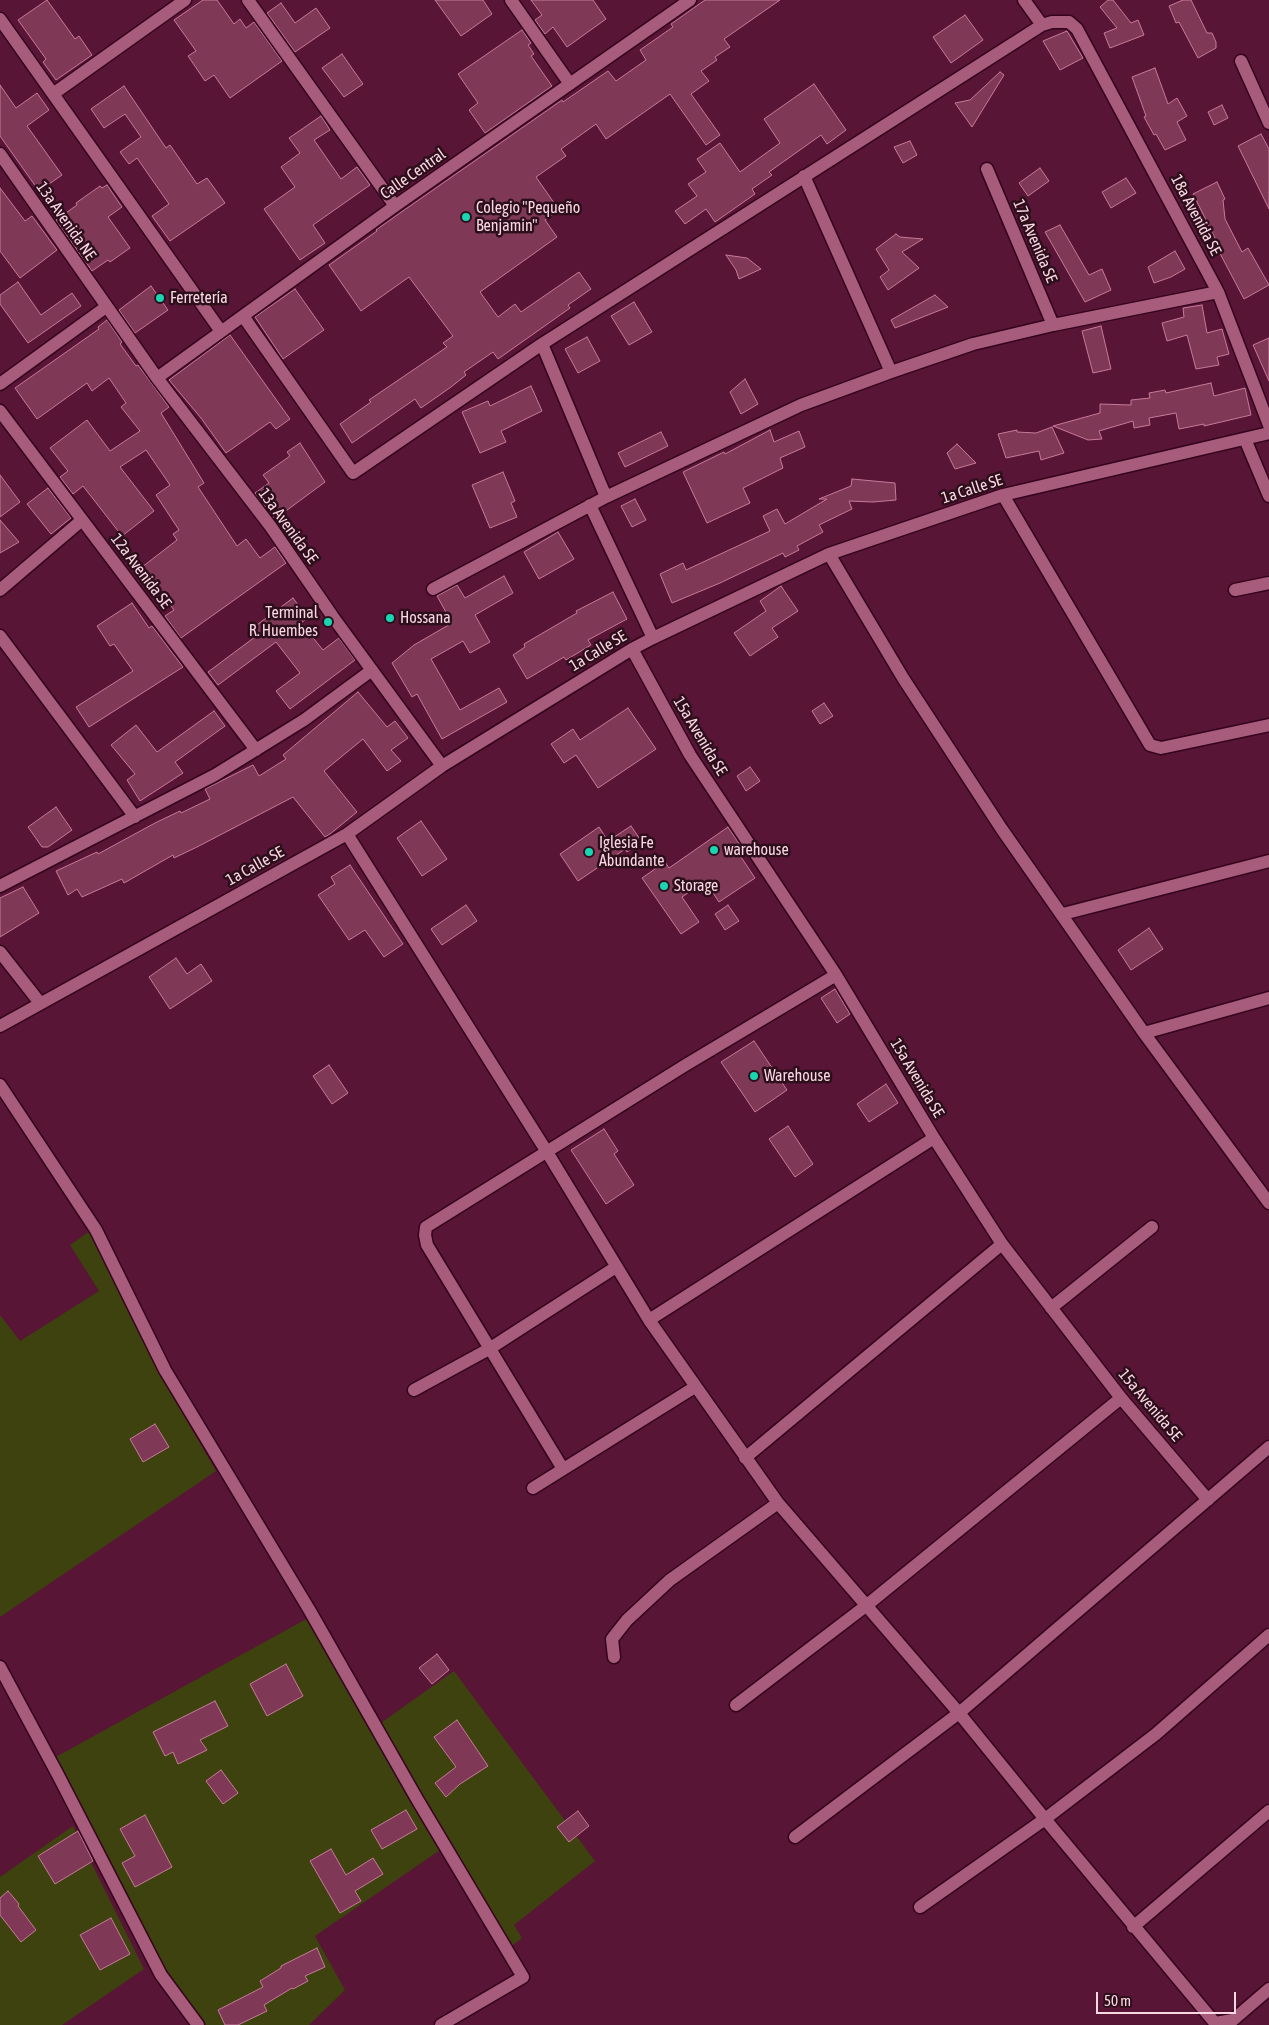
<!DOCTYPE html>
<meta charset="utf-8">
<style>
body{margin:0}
#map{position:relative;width:1269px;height:2025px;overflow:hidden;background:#581536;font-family:"Asap Condensed",sans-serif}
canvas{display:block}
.scale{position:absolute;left:1096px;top:1992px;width:140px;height:22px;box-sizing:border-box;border:2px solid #fad7e3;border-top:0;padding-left:6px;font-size:15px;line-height:18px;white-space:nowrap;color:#fad7e3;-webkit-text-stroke:4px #2d0f1c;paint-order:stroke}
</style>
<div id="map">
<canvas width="1269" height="2025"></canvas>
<div class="scale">50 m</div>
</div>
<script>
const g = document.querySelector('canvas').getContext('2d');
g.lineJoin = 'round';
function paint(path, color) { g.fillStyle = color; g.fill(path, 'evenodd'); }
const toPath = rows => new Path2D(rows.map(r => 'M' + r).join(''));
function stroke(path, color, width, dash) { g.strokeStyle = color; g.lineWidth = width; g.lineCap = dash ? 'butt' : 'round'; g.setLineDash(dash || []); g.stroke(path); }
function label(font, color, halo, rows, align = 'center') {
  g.font = font + ' "Asap Condensed",sans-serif'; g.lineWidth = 5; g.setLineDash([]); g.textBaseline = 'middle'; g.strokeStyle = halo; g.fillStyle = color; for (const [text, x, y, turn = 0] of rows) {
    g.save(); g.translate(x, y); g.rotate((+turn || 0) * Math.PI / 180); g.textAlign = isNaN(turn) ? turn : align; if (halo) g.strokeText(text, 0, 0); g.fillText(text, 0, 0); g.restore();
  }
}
paint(toPath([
 [90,1231,157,1369,216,1471,0,1617,0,1315,20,1341,99,1291,70,1245],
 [310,1617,443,1848,315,1936,345,1990,309,2025,205,2025,163,1973,52,1759],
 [454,1671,595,1861,514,1925,522,1938,505,1951,378,1725],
 [73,1826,144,1969,62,2025,0,2025,0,1877]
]), '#3d420f');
const building = toPath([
 [47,0,75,39,79,36,92,55,56,80,43,62,46,59,18,20,47,0],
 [203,0,217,0,234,24,240,19,246,28,254,22,282,61,230,98,214,75,205,81,188,56,196,51,174,20,203,0],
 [435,0,483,0,492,14,461,36,435,0],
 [531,0,593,0,606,19,567,47,553,27,545,34,535,20,542,15,531,0],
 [705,0,780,0,724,39,730,47,715,57,717,60,701,71,709,81,691,94,720,135,706,145,670,94,606,139,596,124,561,149,566,156,536,177,559,210,545,220,557,237,480,292,498,317,515,304,521,312,579,272,591,289,568,305,570,308,498,359,493,352,464,372,466,375,451,387,421,408,415,399,352,443,340,424,371,402,369,400,447,347,443,343,453,336,409,277,361,311,329,265,377,231,376,230,400,213,562,100,563,102,608,71,616,81,646,60,640,50,673,27,671,24,705,0],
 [1108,0,1113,0,1131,23,1138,20,1144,35,1110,48,1104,33,1117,28,1100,7,1108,0],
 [1183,0,1191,0,1207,33,1212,33,1216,42,1216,48,1198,58,1179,22,1176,23,1169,6,1183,0],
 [281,3,295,23,316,8,330,28,295,52,267,13,281,3],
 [965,15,983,40,951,63,933,37,965,15],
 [522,30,531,43,528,45,534,54,531,56,552,86,485,133,469,110,478,103,458,74,522,30],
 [1067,31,1083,58,1060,70,1043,41,1067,31],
 [342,54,363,84,344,97,322,68,342,54],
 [1155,68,1168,104,1177,98,1187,116,1177,122,1186,140,1165,150,1156,134,1154,135,1144,117,1146,116,1132,77,1155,68],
 [1000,72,1004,75,972,127,955,103,970,100,1000,72],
 [814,84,846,130,827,144,821,135,769,172,772,175,752,189,755,194,715,222,706,209,685,224,675,211,697,196,688,184,706,172,697,159,720,143,740,172,780,143,764,119,814,84],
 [0,85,16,108,37,93,49,110,27,126,62,175,39,191,0,136,0,85],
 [124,86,166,148,170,145,197,184,207,178,225,203,170,241,152,216,169,204,137,158,129,164,120,152,141,137,125,114,104,128,91,109,124,86],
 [1222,105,1228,118,1214,125,1208,112,1222,105],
 [321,116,330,130,314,140,341,179,357,167,370,185,313,225,325,243,300,260,264,209,295,187,281,167,300,153,289,138,321,116],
 [1261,134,1269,149,1269,209,1238,146,1261,134],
 [910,141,917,155,903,163,894,147,910,141],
 [1040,168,1049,181,1028,196,1019,183,1040,168],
 [1126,178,1136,193,1111,208,1102,192,1126,178],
 [1217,182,1225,199,1223,200,1225,219,1242,252,1248,248,1269,285,1244,299,1215,244,1217,242,1193,194,1217,182],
 [107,185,122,207,108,217,130,248,110,262,108,260,92,271,56,220,77,205,76,203,100,186,102,188,107,185],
 [0,188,25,221,32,216,57,250,20,278,0,251,0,188],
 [1060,225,1089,275,1102,269,1111,290,1085,302,1045,232,1060,225],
 [896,234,900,237,923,239,902,252,919,268,888,290,880,277,889,270,876,249,896,234],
 [1175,251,1185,269,1171,277,1154,283,1148,267,1175,251],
 [726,255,747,258,761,269,739,279,736,270,726,255],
 [18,282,41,315,72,293,81,306,28,343,0,304,0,295,18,282],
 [151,286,168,310,135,333,119,310,151,286],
 [295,289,324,330,283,359,255,317,295,289],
 [935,295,948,307,895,328,891,320,935,295],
 [634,302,652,332,629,345,611,316,634,302],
 [1202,305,1207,333,1222,329,1229,354,1217,357,1219,365,1196,369,1187,335,1167,341,1162,323,1184,317,1183,308,1202,305],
 [107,320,122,342,120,344,136,366,138,365,169,407,161,413,204,483,198,487,237,546,246,539,260,558,275,547,286,563,181,638,165,616,174,610,154,584,149,587,137,571,177,540,173,534,179,530,156,495,170,485,146,450,120,467,154,511,122,536,83,486,73,494,60,477,68,471,50,448,87,420,110,451,140,431,121,407,126,403,109,378,92,391,87,383,37,419,15,388,99,329,98,327,107,320],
 [1101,326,1111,369,1093,373,1082,331,1101,326],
 [230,335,290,419,276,429,270,422,226,453,201,418,169,380,230,335],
 [587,337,600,361,578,373,565,349,587,337],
 [1269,338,1269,381,1253,345,1269,338],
 [745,379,758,404,741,414,730,392,745,379],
 [1211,383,1214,396,1245,388,1251,415,1204,426,1204,424,1179,429,1176,413,1149,418,1150,425,1134,428,1133,421,1099,431,1102,439,1088,440,1053,426,1100,413,1100,404,1131,405,1131,400,1150,398,1149,393,1165,390,1166,393,1211,383],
 [531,386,542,411,501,431,506,442,480,453,462,412,488,401,490,406,531,386],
 [1052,427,1064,453,1041,460,1039,451,1006,458,998,434,1017,430,1017,432,1036,433,1052,427],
 [770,430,774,442,799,431,805,447,780,458,783,468,743,488,750,503,707,523,683,472,724,452,725,454,770,430],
 [661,432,668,446,625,467,618,453,661,432],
 [300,443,325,482,275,519,255,493,269,483,263,475,290,456,287,452,300,443],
 [957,444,976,463,955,469,947,453,957,444],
 [503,472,515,501,511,503,517,517,490,528,472,485,503,472],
 [0,475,20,502,0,517,0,475],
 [852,479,895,483,896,500,873,502,849,501,852,509,819,525,823,532,797,546,799,550,785,557,783,553,720,583,672,603,660,574,683,563,686,570,770,531,763,516,777,509,785,524,827,499,819,499,851,486,852,479],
 [48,488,71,518,51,534,27,504,48,488],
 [635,499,646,520,632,527,621,506,635,499],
 [0,520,19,542,0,553,0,520],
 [558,532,574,559,539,579,524,552,558,532],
 [504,576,513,593,475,615,490,642,470,653,463,641,431,659,460,710,499,688,507,702,442,739,417,694,412,697,392,663,414,645,452,623,437,596,457,585,465,598,504,576],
 [781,586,798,611,772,628,778,637,750,656,734,633,766,611,760,601,781,586],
 [613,592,627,619,588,640,591,645,566,660,564,657,527,679,513,655,525,647,524,644,577,613,576,611,613,592],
 [293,598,308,618,301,623,323,650,339,638,355,660,290,709,276,691,300,673,276,642,218,685,208,672,259,634,254,627,293,598],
 [132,603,149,628,152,626,183,667,89,727,76,707,133,671,114,644,110,646,97,626,132,603],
 [358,692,387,727,395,721,408,738,391,750,401,761,387,771,363,739,324,771,357,812,330,834,325,837,293,797,197,847,174,858,173,855,124,883,122,879,82,897,77,889,68,895,56,871,97,852,98,854,155,823,180,811,181,813,210,799,205,789,253,765,259,776,286,759,283,755,358,692],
 [824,703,833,716,820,724,812,711,824,703],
 [628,708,656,749,598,788,576,755,564,763,551,744,573,729,580,740,628,708],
 [214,711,225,726,175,762,183,773,140,801,127,780,135,774,111,745,136,725,157,752,214,711],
 [750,767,760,781,746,791,737,776,750,767],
 [56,807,72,830,48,847,42,847,28,827,56,807],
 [421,821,447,859,422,876,397,838,421,821],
 [631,826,642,842,627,852,625,849,578,881,560,854,599,827,608,841,631,826],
 [728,827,740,845,735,848,755,878,719,902,705,881,682,897,699,922,681,934,642,878,665,862,669,868,728,827],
 [350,865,403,944,384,957,365,930,349,940,318,895,335,884,331,877,350,865],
 [23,887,39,913,0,937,0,898,23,887],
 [466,905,477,921,442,945,431,929,466,905],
 [728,905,739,921,725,930,715,914,728,905],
 [1149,928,1163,949,1131,970,1118,950,1149,928],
 [176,958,187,974,201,964,212,981,170,1009,149,977,176,958],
 [835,989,850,1014,837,1023,821,998,835,989],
 [754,1041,787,1090,755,1112,721,1062,754,1041],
 [329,1065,348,1093,332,1104,313,1076,329,1065],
 [886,1084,898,1103,869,1122,857,1104,886,1084],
 [788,1126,813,1164,795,1177,769,1139,788,1126],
 [604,1129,618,1151,614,1154,634,1185,606,1204,571,1150,604,1129],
 [155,1424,169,1447,143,1462,130,1439,155,1424],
 [437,1654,449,1670,432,1684,419,1668,437,1654],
 [286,1664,303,1696,267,1716,250,1684,286,1664],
 [215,1701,228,1726,200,1740,207,1750,178,1764,173,1752,165,1756,153,1732,215,1701],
 [457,1720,488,1766,460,1784,446,1797,435,1783,456,1767,434,1737,457,1720],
 [221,1770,238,1793,223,1804,206,1781,221,1770],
 [406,1810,417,1829,382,1849,371,1830,406,1810],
 [578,1811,589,1826,569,1842,557,1827,578,1811],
 [145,1815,172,1867,135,1887,122,1863,135,1856,120,1829,145,1815],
 [78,1831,93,1861,55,1884,38,1856,78,1831],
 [331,1849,346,1875,373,1858,383,1874,355,1891,361,1901,340,1913,310,1861,331,1849],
 [8,1891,19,1904,18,1906,36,1930,21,1942,0,1915,0,1898,8,1891],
 [111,1918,130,1954,100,1970,80,1935,111,1918],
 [317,1948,325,1967,305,1976,308,1981,293,1989,292,1988,264,2005,267,2011,238,2025,225,2025,218,2010,263,1987,260,1981,281,1968,281,1966,317,1948]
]);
paint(building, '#7f3957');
stroke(building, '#c87a99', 1);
const minor = toPath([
 [248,0,395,206],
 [511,0,570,84],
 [1024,0,1042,25],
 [0,19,220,330],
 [1241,61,1269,123],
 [53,94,185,0],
 [0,154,157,378,271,527,333,617,442,766],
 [987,169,1053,325],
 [804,176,891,372],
 [243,316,353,473,542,344,1042,25,1052,22,1069,22,1077,29,1218,292,1269,425],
 [542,344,606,497],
 [157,378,395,206,690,0],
 [0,384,106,307],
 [0,411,256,750],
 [1245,439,1269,496],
 [1003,495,1150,745,1161,748,1269,725],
 [590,505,653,638],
 [829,554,903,678,1001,828,1144,1033,1269,1203],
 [433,589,606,497,801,405,891,372,973,344,1053,325,1218,292],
 [0,590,82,520],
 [1235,590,1269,583],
 [0,636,135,817],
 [632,649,690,755,836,975,934,1138,1002,1244,1121,1398,1208,1500],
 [347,834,547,1152,649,1320,778,1503,959,1713,1045,1819,1215,2023,1233,2020,1269,1989],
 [0,886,215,775,304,720,372,670],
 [1063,914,1269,861],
 [0,952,40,1003],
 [0,1026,347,834,442,766,632,649,653,638,829,554,1003,495,1269,433],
 [1144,1033,1269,998],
 [0,1085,96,1230,165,1370,310,1611,417,1799,523,1977,441,2025],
 [1051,1308,1152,1227],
 [649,1320,934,1138],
 [414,1390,489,1349,616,1267],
 [745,1458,1002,1244],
 [563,1469,427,1245,425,1235,426,1227,684,1066,836,975],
 [533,1488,695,1387],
 [614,1657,612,1639,627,1620,670,1580,778,1503],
 [0,1667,58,1775,161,1975,198,2025],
 [736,1705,867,1605,1121,1398],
 [795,1837,959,1713,1269,1447],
 [920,1907,1045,1819,1156,1734,1269,1635],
 [1133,1927,1269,1811]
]);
stroke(minor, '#35031d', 15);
stroke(minor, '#a65c7a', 12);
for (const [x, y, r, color] of [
 [466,217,5,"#19d5b2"],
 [160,298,5,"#19d5b2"],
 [390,618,5,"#19d5b2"],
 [328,622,5,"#19d5b2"],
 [714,850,5,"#19d5b2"],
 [589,852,5,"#19d5b2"],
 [664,886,5,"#19d5b2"],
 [754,1076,5,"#19d5b2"]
]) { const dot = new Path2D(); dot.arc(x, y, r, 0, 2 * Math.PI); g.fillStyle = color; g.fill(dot); stroke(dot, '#2d0f1c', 2); }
label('16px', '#fad7e3', '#2d0f1c', [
 ["Calle Central",413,174,-35],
 ["18a Avenida SE",1196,215,62],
 ["13a Avenida NE",66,221,55],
 ["17a Avenida SE",1035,241,67],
 ["1a Calle SE",972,489,-18],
 ["13a Avenida SE",288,526,54],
 ["12a Avenida SE",141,571,53],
 ["1a Calle SE",598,651,-31],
 ["15a Avenida SE",700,736,59],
 ["1a Calle SE",255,866,-29],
 ["15a Avenida SE",917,1078,59],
 ["15a Avenida SE",1150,1405,50]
]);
label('16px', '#fad7e3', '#2d0f1c', [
 ["Colegio \"Pequeño",476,208],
 ["Benjamin\"",476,226],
 ["Ferretería",170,298],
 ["Terminal",318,613,"right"],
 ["R. Huembes",318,631,"right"],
 ["Hossana",400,618],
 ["Iglesia Fe",599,843],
 ["Abundante",599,861],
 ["warehouse",724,850],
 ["Storage",674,886],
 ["Warehouse",764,1076]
], 'left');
</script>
